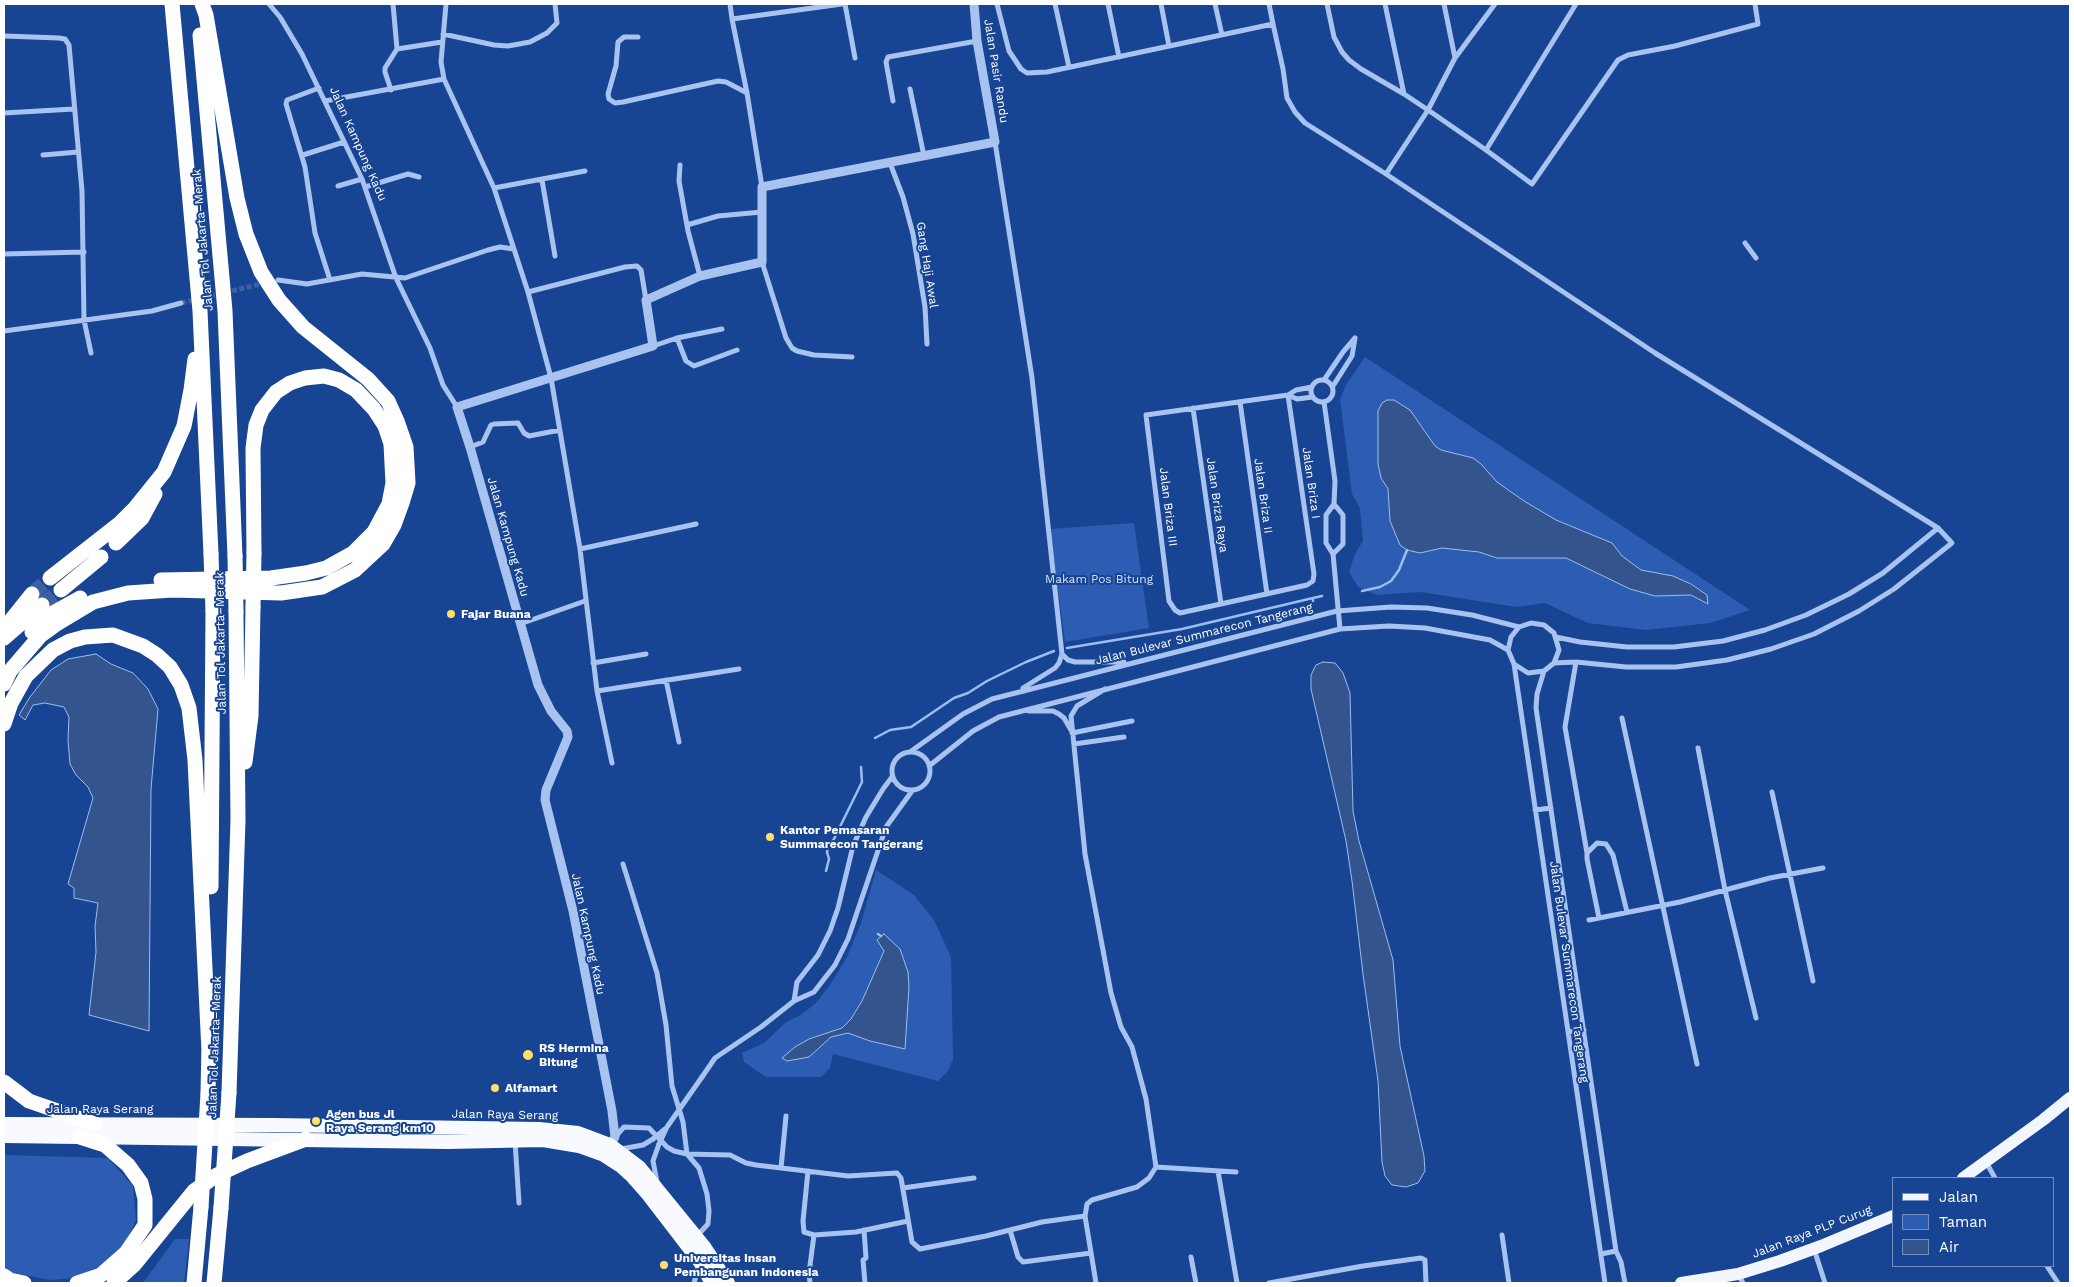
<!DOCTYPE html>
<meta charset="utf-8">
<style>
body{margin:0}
#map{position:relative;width:2074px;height:1287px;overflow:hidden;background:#184593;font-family:"Work Sans",sans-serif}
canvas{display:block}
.frame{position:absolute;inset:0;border:5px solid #fff;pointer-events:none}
.legend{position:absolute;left:1892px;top:1177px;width:162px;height:90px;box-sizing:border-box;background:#184593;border:1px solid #748fbe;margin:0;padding:6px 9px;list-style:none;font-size:15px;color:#fff}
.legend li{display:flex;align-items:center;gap:10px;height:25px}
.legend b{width:25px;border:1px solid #748fbe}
</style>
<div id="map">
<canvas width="2074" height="1287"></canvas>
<div class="frame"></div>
<ul class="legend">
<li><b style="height:6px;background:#f2f6ff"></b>Jalan</li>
<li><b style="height:14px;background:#2c5db2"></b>Taman</li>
<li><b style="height:14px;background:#34548e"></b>Air</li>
</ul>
</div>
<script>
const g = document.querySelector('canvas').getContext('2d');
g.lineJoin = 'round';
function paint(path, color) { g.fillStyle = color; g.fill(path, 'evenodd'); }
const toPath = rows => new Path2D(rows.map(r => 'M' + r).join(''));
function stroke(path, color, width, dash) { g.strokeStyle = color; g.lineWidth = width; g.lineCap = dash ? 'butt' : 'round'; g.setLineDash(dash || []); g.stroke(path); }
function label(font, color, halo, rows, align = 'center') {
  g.font = font + ' "Work Sans",sans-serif'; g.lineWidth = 4; g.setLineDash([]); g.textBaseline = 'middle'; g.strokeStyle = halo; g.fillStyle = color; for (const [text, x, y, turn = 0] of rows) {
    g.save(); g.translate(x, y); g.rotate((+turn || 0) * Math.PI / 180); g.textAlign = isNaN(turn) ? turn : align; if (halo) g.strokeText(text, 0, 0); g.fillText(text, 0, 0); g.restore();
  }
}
paint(toPath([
 [1365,357,1750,610,1710,623,1646,630,1588,623,1545,603,1517,607,1420,592,1377,595,1358,587,1349,572,1355,554,1363,541,1360,508,1352,494,1340,399,1346,385],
 [1134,523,1149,628,1065,642,1050,529],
 [876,870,914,895,934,920,951,957,953,1059,948,1071,938,1081,833,1054,830,1068,821,1077,766,1077,744,1062,742,1053,764,1043,785,1023,802,1014,816,1003,830,985,847,957,861,923],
 [4,1155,108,1158,133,1186,136,1220,118,1260,85,1277,50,1280,4,1271],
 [175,1239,189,1239,184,1283,143,1283]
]), '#2c5db2');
const water = toPath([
 [1387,400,1394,400,1410,410,1435,446,1441,450,1473,458,1481,464,1497,482,1524,501,1556,520,1612,543,1622,556,1641,570,1673,576,1691,584,1707,595,1708,604,1691,595,1655,596,1630,589,1566,558,1497,558,1479,552,1442,548,1420,553,1407,550,1400,545,1390,521,1388,489,1381,478,1378,464,1378,411,1382,403,1387,400],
 [96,654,111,664,133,673,148,689,158,709,151,789,149,1031,89,1015,96,952,95,926,98,903,74,898,74,888,68,884,93,798,88,787,76,775,70,764,68,740,69,717,64,707,45,703,33,705,25,720,19,715,30,697,51,670,68,659,96,654],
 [1323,662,1335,663,1343,673,1350,693,1353,811,1359,841,1393,960,1400,1046,1424,1156,1425,1171,1418,1183,1406,1187,1392,1185,1385,1176,1382,1162,1378,1081,1363,974,1352,881,1346,841,1311,689,1311,675,1316,665,1323,662],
 [884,934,900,949,908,972,909,987,905,1049,870,1041,848,1033,831,1037,809,1057,787,1061,782,1058,795,1047,809,1039,842,1028,851,1019,862,1001,884,951,877,940,884,934]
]);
paint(water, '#34548e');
stroke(water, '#9bbdf2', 1);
stroke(toPath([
 [1362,591,1380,587,1391,581,1399,570,1407,550],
 [1313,601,1313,598,1322,596],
 [1067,648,1182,629,1313,598],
 [875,738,890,730,911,727,954,698,968,693,987,681,1026,662,1054,651],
 [826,871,829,859,827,852,828,846,834,839,862,782,861,767],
 [878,934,881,936]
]), '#9bbdf2', 2.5);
stroke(toPath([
 [181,303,265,283]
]), '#3b61a3', 5, [5, 2.5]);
stroke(toPath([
 [32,594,50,578],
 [42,605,61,590]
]), '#3b61a3', 15, [15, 8]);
stroke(toPath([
 [269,4,280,17,302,54,362,179,396,278,430,348,443,385,457,407],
 [446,4,441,62,444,79,494,188,528,292,551,378,580,549,597,691,612,763],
 [730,4,732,19,842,4],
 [845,4,855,58],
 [997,4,1009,51,1021,69,1027,73,1047,72,1273,24,1283,69,1287,98,1295,112,1305,123,1386,174,1655,353,1938,528,1952,543,1894,589,1859,611,1814,634,1771,649,1727,660,1676,667,1626,667,1576,662,1554,663],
 [1055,4,1069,67],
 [1108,4,1119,57],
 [1161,4,1169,46],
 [1215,4,1222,35],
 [1269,4,1273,24],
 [1327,4,1334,37,1342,52,1349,60,1361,69,1404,94],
 [1385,4,1404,94,1428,110,1455,58,1495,4],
 [1444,4,1455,58],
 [732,19,747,93],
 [443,34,494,45,508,46,530,42,547,33,557,23,555,4],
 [4,36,59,38,65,39,69,45,82,191,84,320,91,353],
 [638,37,624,37,618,42,616,66,608,94,609,99,615,103,623,102,718,81,726,82,747,93,762,187],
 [397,49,442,42],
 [319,88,287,100,286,104,305,167,315,233,330,280],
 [910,89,924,156],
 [391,90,385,72,385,68,397,49,393,4],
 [325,101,444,79],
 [893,101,886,62,888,57,977,41],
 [4,113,74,109],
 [995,142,1032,378,1062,654,1059,663,1055,668,1023,688],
 [1486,150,1532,184,1618,60,1628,55,1675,46,1758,24,1755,4],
 [43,155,78,152],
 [303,155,344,142],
 [890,163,903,197,913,234,925,307,927,344],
 [680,165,679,181,688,231,700,276],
 [1386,174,1428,110,1486,150,1576,4],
 [542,180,555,256],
 [338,186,362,179],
 [365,187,408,174,419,177],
 [494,188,585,171],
 [687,225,718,216,762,212],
 [1745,243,1756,258],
 [4,254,84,252],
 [762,262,786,338,792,348,797,351,814,355,852,357],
 [278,280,307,284,362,274,405,278,488,250,500,247,514,249],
 [528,292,625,267,637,266,641,270,646,300],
 [4,331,152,311,181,303],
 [677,338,722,329],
 [653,346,677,338,686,361,694,366,737,350],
 '1311 391a11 11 0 1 1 22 0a11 11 0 1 1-22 0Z',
 [1324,380,1343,352,1355,338],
 [1333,386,1352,356,1355,338],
 [1288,395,1314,574,1313,581,1307,585,1180,613,1175,610,1169,601,1146,415,1288,395,1296,390,1312,387],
 [1288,395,1297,399,1313,397],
 [1240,402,1267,594],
 [1324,402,1335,481,1334,504,1326,515,1326,543,1333,554,1340,629],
 [1193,408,1221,604],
 [470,447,483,442,491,425,494,424,518,423,524,433,529,436,560,430],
 [580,549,696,524],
 [1333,554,1343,544,1343,515,1334,504],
 [520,624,585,601],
 [1556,637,1580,642,1627,647,1674,647,1723,641,1765,630,1806,615,1849,594,1883,573,1938,528],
 [1062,654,1068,660,1075,662,1124,662],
 [1576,662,1565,727,1587,853],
 [593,663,646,654],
 [1514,664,1528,673,1544,671,1554,663,1559,650,1554,633,1544,625,1531,623,1519,627,1511,637,1508,650,1514,664,1605,1283],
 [1544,671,1537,694,1536,708,1616,1251,1621,1262,1625,1283],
 [666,680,679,742],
 [597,691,739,669],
 [1029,711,1053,711,1059,714,1064,718,1071,730],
 [1622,718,1697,1064],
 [1072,733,1132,721],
 [1074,744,1124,737],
 [1698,748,1725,890,1756,1018],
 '892 771a19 19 0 1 1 38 0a19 19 0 1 1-38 0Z',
 [910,752,963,714,992,699,1337,611,1391,607,1427,608,1472,615,1519,627],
 [929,766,973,731,999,717,1340,629,1389,626,1425,628,1490,640,1508,650],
 [1772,792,1813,981],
 [1535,810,1551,808],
 [623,864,657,973,666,1025,672,1086,683,1122,687,1154,699,1168,707,1194,709,1211,708,1224,696,1237],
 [1599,918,1587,859,1587,853,1597,843,1606,844,1613,855,1627,912],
 [1589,920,1680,902,1770,878,1823,868],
 [794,1001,797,982,818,955,830,931,838,908,853,846,866,817,883,789,892,777],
 [1568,1032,1584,1030],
 [702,1077,715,1058,761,1027,794,1001,814,992,835,965,848,939,886,827,912,791],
 [615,1137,624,1127,649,1128,667,1147,674,1151,687,1154,730,1155,746,1163,756,1165,848,1176,897,1173,901,1178,912,1242,920,1249,986,1236,1042,1222,1085,1216],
 [515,1141,519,1203],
 [621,1149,643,1145,653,1139],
 [1986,1162,1995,1178],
 [1156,1167,1236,1172],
 [781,1168,786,1116],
 [808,1171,803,1221,804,1232,814,1235,809,1273,810,1283],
 [1218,1171,1237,1283],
 [657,1182,653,1161,659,1144],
 [903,1188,974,1178],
 [864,1230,866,1258,863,1260,865,1283],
 [1010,1230,1018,1257,1023,1262,1091,1253],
 [814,1235,856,1232,908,1221],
 [1502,1235,1509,1283],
 [1814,1249,1825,1283],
 [1601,1254,1616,1251],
 [1191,1257,1196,1283],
 [2047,1266,2058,1283],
 [1738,1274,1743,1283],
 [694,1283,699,1265],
 [1096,1283,1085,1216,1087,1204,1092,1200,1137,1187,1149,1178,1156,1167,1146,1099,1132,1047,1121,1027,1111,993,1085,854,1071,716,1077,706,1105,689],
 [1269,1283,1363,1266,1421,1258,1425,1260,1426,1283]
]), '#a9c3f0', 5);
stroke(toPath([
 [608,1149,615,1137,612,1111,573,911,545,800,546,790,568,737,567,731,551,711,538,685,470,447,457,407,653,346,646,300,700,276,762,262,762,187,995,142,977,41,974,4]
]), '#a9c3f0', 9);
stroke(toPath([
 [1963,1178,2043,1120,2070,1098],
 [1681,1283,1738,1274,1780,1261,1821,1246,1893,1216]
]), '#f2f6ff', 12);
stroke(toPath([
 [4,1124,273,1125,539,1129,578,1133,610,1145,639,1167,705,1248,728,1283],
 [4,1136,448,1142,543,1140,579,1146,604,1155,621,1166,632,1176,647,1193,700,1262,712,1283]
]), '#f8faff', 14);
stroke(toPath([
 [172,4,200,311,211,554],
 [200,35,225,311,235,556],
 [116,543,142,518,155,494],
 [50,578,119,524,135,508,164,472,184,426,191,390,195,359],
 [161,580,271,578,306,573,326,568,353,553,374,532,389,504,393,483,391,444,385,426,374,409,356,390,339,380,324,376,305,378,290,383,276,392,262,410,256,425,253,448,254,553],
 [61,590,101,557],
 [8,624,32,594],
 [32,632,53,613,80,598],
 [4,638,42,605],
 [4,684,10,671,40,636,58,623,93,602,128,593,172,590,281,593,322,587,355,570,383,544,394,525,402,503,408,483,406,447,397,421,388,401,368,379,303,327,279,300,261,272,246,234,237,198,206,15,202,4],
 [4,724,11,703,26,676,53,650,70,641,85,637,113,635,143,646,157,655,170,667,181,685,189,708,195,760,209,1052],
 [245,762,251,716,253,607],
 [211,887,213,611],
 [4,1082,29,1101,95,1124],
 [229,1093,238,820,236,611],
 [208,1094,209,1043],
 [4,1276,10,1280,24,1283],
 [77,1283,101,1275,126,1253,145,1225,145,1199,141,1183,128,1165,105,1145,80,1137],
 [114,1283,134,1265,194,1191,217,1175,247,1161,306,1139],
 [194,1283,201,1207],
 [214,1283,221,1208]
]), '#fff', 15);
stroke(toPath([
 [653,1139,665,1129],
 [659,1144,667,1127,702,1077]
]), '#a9c3f0', 5);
stroke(toPath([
 [211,554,213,611],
 [235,556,236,611],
 [253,607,254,553],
 [201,1207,208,1094],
 [221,1208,229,1093]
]), '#fff', 15);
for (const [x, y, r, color] of [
 [451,614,5,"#ffdf68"],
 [770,837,5,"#ffdf68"],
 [528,1055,6,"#ffdf68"],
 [495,1088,5,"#ffdf68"],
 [316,1121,5,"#ffdf68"],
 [664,1265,5,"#ffdf68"]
]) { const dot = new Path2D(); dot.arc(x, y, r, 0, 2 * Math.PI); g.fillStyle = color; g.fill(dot); stroke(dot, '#184593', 2); }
label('12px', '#fff', '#184593', [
 ["Jalan Pasir Randu",996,71,81],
 ["Jalan Kampung Kadu",358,144,66],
 ["Jalan Tol Jakarta–Merak",203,240,-95],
 ["Gang Haji Awal",927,265,81],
 ["Jalan Briza I",1311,483,82],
 ["Jalan Briza II",1263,496,82],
 ["Jalan Briza Raya",1217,505,82],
 ["Jalan Briza III",1168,507,83],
 ["Jalan Kampung Kadu",508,537,74],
 ["Jalan Bulevar Summarecon Tangerang",1204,634,-14],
 ["Jalan Tol Jakarta–Merak",221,643,-91],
 ["Jalan Kampung Kadu",588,934,78],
 ["Jalan Bulevar Summarecon Tangerang",1569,972,82],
 ["Jalan Tol Jakarta–Merak",215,1047,-88],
 ["Jalan Raya Serang",100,1109],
 ["Jalan Raya Serang",505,1115,1],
 ["Jalan Raya PLP Curug",1812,1232,-21]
]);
label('12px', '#d0e0fb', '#184593', [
 ["Makam Pos Bitung",1099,579]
]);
label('bold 12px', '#fff', '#184593', [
 ["Fajar Buana",461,614],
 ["Kantor Pemasaran",780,830],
 ["Summarecon Tangerang",780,844],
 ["RS Hermina",539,1048],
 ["Bitung",539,1062],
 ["Alfamart",505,1088],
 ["Agen bus Jl",326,1114],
 ["Raya Serang km10",326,1128],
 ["Universitas Insan",674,1258],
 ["Pembangunan Indonesia",674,1272]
], 'left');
</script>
